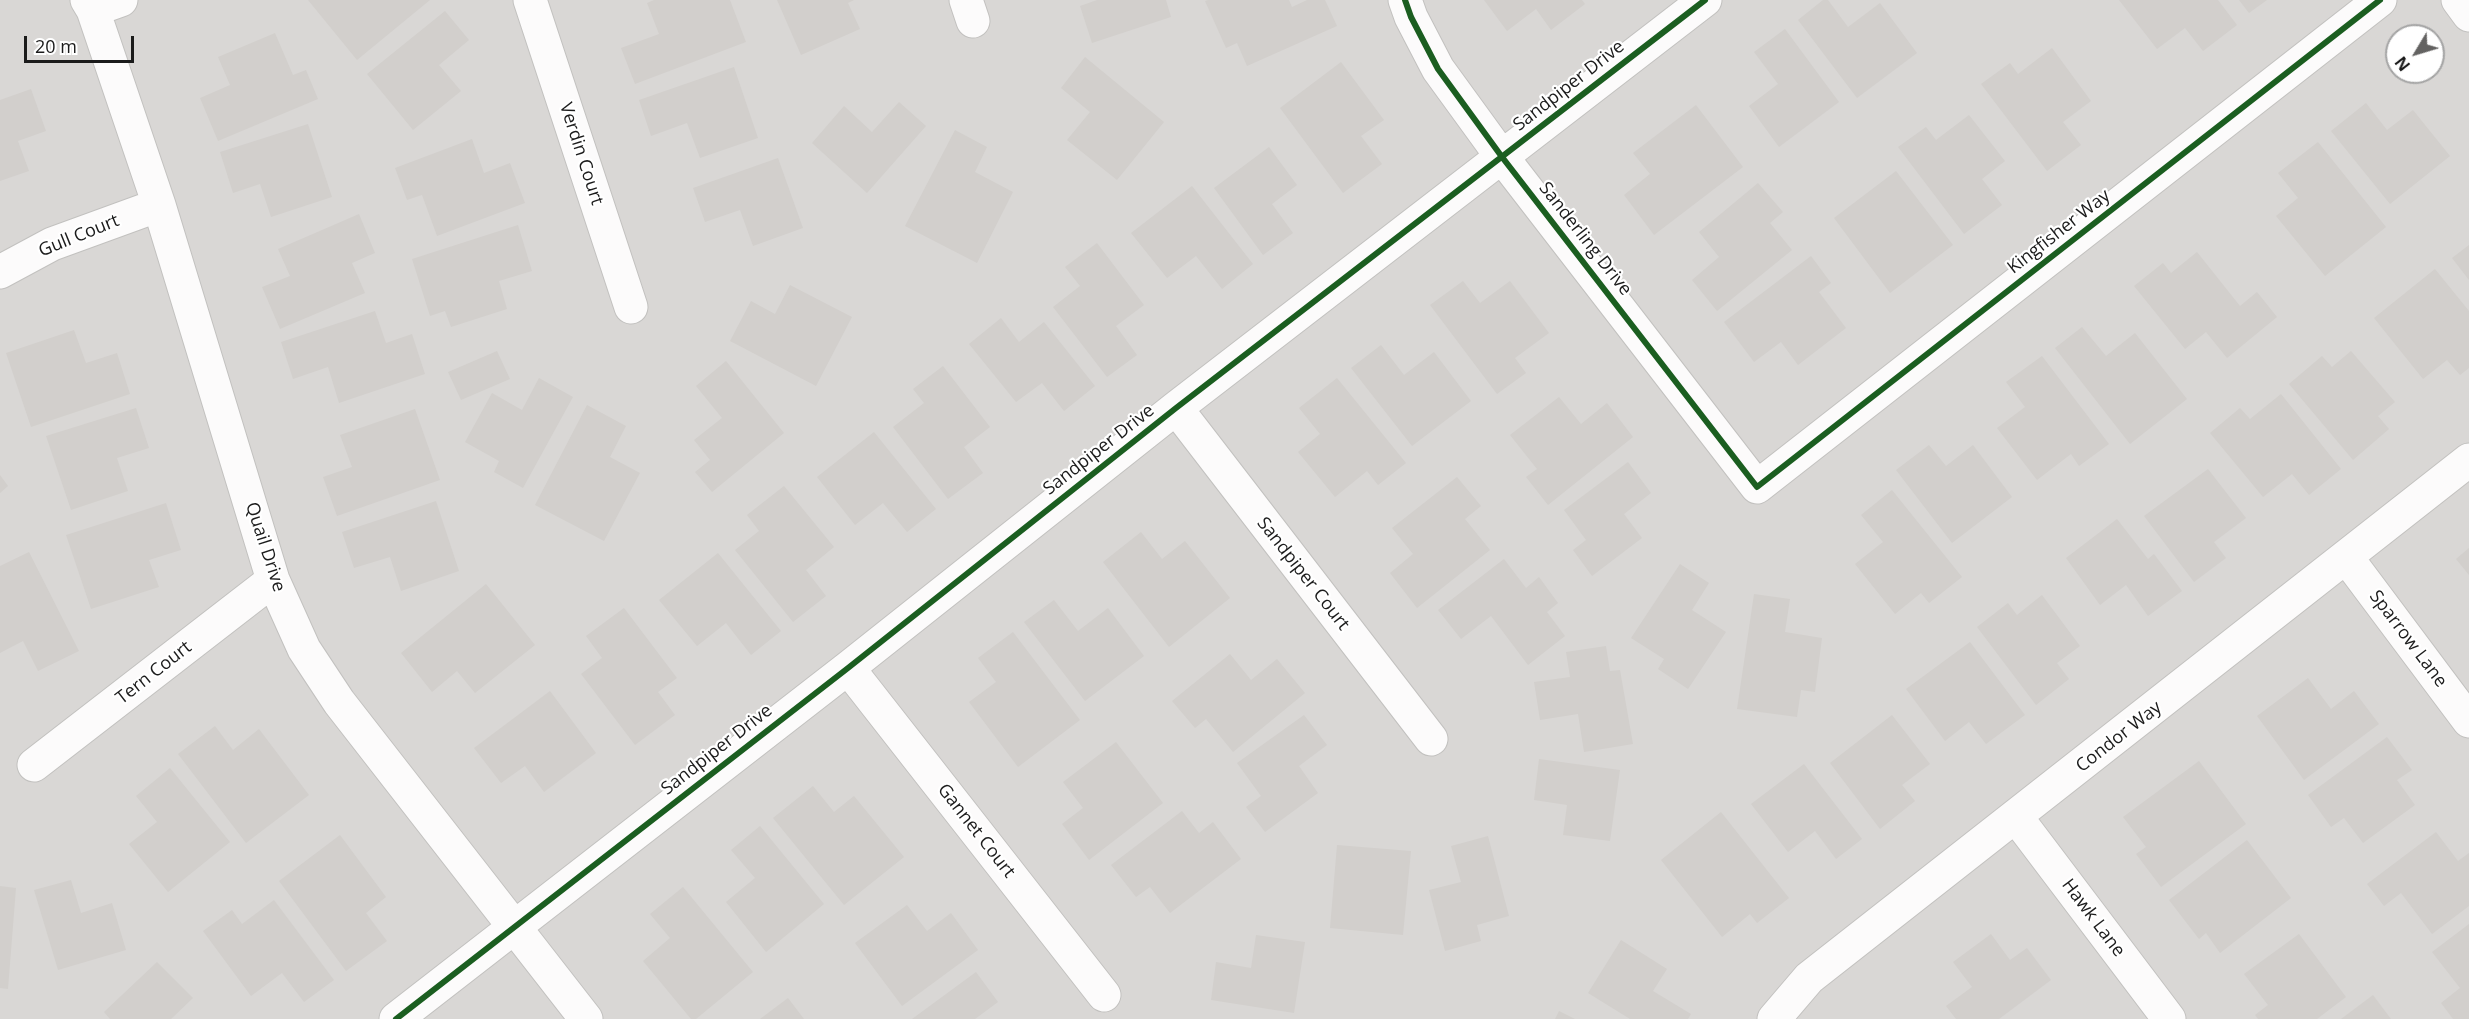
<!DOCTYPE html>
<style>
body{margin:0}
#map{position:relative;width:2469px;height:1019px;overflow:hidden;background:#eae7e3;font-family:"Open Sans",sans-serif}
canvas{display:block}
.north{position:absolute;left:2385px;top:24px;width:60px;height:60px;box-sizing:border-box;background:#fff;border:2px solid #a4a4a4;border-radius:50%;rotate:232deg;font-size:16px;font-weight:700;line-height:24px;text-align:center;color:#1b1b1b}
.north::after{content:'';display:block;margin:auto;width:21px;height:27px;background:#636261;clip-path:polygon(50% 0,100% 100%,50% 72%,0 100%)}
.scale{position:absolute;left:24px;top:36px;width:110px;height:27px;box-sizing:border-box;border:3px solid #1b1b1b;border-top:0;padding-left:8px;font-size:18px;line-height:21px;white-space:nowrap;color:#1b1b1b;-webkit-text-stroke:4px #fff;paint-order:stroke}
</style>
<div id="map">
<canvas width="2469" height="1019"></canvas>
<div class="north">N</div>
<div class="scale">20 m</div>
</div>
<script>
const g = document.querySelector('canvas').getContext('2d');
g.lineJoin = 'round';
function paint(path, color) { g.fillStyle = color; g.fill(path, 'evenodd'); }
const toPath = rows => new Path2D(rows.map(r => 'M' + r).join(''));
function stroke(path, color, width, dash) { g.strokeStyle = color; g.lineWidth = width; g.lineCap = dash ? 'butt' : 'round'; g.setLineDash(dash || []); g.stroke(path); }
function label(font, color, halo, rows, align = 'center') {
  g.font = font + ' "Open Sans",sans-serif'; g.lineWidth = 4.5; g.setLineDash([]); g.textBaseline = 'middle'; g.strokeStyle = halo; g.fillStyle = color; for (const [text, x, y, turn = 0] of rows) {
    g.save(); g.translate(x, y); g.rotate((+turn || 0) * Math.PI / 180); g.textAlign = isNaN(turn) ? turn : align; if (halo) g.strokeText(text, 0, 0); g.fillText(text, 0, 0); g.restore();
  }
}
paint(toPath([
 [0,0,2469,0,2469,1019,0,1019],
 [2397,36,2433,36,2433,72,2397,72]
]), '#d9d7d5');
paint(toPath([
 [308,0,430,0,357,60],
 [654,0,730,0,746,42,635,84,621,48,659,34,647,3],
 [777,0,854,0,848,3,860,29,801,55],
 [1097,0,1166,0,1171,17,1092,43,1080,6],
 [1208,0,1289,0,1292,7,1307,0,1325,0,1337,26,1247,66,1237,43,1226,48,1205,1],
 [1484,0,1582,0,1585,4,1551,30,1536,9,1507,31],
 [1823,0,1828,0,1848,27,1880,3,1917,53,1857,98,1798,20],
 [2119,0,2218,0,2237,25,2203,51,2185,28,2157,49],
 [2239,0,2267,0,2249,13],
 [445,11,469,40,439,65,461,91,413,130,367,74],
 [1785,29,1839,102,1779,147,1749,106,1778,84,1754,52],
 [275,33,293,75,306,70,318,99,218,141,200,98,230,85,218,57],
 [2052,48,2091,101,2063,122,2081,145,2047,171,1981,84,2010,63,2018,74],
 [1085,57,1164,122,1117,180,1067,140,1090,112,1061,88],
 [1341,62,1384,120,1361,136,1382,164,1343,193,1280,108],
 [734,67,758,138,700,158,687,123,651,136,639,100],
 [31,89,46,131,18,141,29,171,0,181,0,100],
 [899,102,926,126,867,193,812,143,844,106,872,132],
 [2366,103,2387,130,2413,110,2450,156,2390,204,2331,131],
 [1696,105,1743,167,1654,235,1624,195,1650,174,1633,153],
 [1969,115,2005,161,1982,179,2002,205,1964,234,1898,147,1926,127,1936,140],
 [308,124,332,197,271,217,260,184,233,193,220,152],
 [955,130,987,147,975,172,1013,192,977,263,905,226],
 [472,139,484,173,510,163,525,203,437,236,422,195,407,200,395,168],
 [2318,142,2386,227,2325,276,2276,216,2298,198,2278,173],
 [1269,147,1297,185,1272,204,1293,233,1263,255,1214,188],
 [778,158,803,228,753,246,740,210,705,222,693,188],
 [1896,171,1953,245,1890,293,1834,218],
 [1758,183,1783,212,1770,223,1792,250,1717,311,1692,280,1719,257,1699,232],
 [1192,186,1253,264,1222,289,1196,256,1167,278,1131,233],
 [359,214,375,253,352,263,365,293,280,329,262,287,290,276,278,249],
 [518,225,532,271,499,281,507,309,451,327,445,311,430,316,412,259],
 [1097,243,1144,305,1116,326,1137,355,1107,377,1053,307,1080,286,1065,267],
 [2469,245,2469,280,2452,258],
 [2197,252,2240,306,2257,292,2277,317,2227,358,2206,332,2185,349,2134,286,2163,263,2171,273],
 [1811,256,1831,283,1819,292,1846,328,1798,365,1781,342,1754,362,1724,322],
 [2435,269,2469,311,2469,368,2460,375,2447,360,2423,379,2374,318],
 [1463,281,1480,303,1510,281,1549,333,1515,358,1526,373,1497,394,1430,305],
 [790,285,852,317,816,386,730,341,751,301,775,314],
 [375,311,386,343,412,334,425,374,339,403,328,367,293,379,281,342],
 [1001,318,1019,342,1044,322,1095,386,1064,411,1042,383,1016,402,969,344],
 [2082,327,2106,356,2135,333,2187,399,2130,444,2055,348],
 [74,330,86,363,117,353,130,394,31,427,6,353],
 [1381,345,1404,375,1434,352,1471,401,1412,446,1351,368],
 [497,351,510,379,461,400,448,372],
 [2351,351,2395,402,2378,416,2389,429,2353,460,2289,384,2322,356,2332,367],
 [2042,356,2109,444,2079,466,2071,454,2037,480,1997,428,2025,407,2006,382],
 [726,361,784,433,712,492,695,472,710,460,694,440,722,418,696,386],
 [943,366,990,427,964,447,983,473,948,499,893,427,924,403,913,389],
 [539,378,573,397,523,488,494,472,499,461,465,442,492,393,522,410],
 [1337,378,1406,463,1378,485,1367,471,1335,497,1298,452,1320,434,1299,408],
 [2281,394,2341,469,2309,495,2292,474,2263,497,2210,433,2240,408,2250,419],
 [1559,397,1581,424,1607,403,1633,437,1548,505,1526,477,1537,469,1510,435],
 [587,405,626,426,610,457,640,473,604,541,535,505],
 [136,408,149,448,117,458,128,491,71,510,46,436],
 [415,409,440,480,337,516,323,477,352,467,340,435],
 [874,432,936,509,907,532,883,503,855,525,817,477],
 [1929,445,1946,466,1973,445,2012,497,1952,543,1896,470],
 [1628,462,1651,493,1624,514,1642,538,1592,576,1573,550,1586,540,1564,510],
 [2208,469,2246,518,2214,542,2226,558,2194,582,2144,516],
 [0,475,8,486,0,493],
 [1457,477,1481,506,1465,519,1490,550,1417,608,1390,573,1413,554,1392,528],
 [784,486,834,547,806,570,826,596,793,622,735,550,759,531,747,515],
 [1892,490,1962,577,1929,603,1921,593,1895,614,1855,564,1883,542,1861,515],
 [436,501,459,571,401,591,390,557,354,568,342,532],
 [166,503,181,550,149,560,159,587,91,609,66,535],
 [2117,519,2148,559,2154,554,2182,591,2148,616,2126,585,2100,605,2066,558],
 [1141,532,1162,559,1185,541,1230,598,1169,647,1103,562],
 [2469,548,2469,575,2456,559],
 [29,552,79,651,38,671,23,641,0,653,0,566],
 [718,553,781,631,751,655,726,623,697,646,659,600],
 [1504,559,1526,588,1539,577,1558,603,1547,612,1565,636,1528,665,1491,616,1461,639,1438,610],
 [1680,564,1709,583,1692,610,1726,632,1688,689,1658,669,1664,659,1631,638],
 [486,584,535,645,475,693,457,671,432,692,401,653],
 [1754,594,1790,599,1785,632,1822,638,1815,692,1801,690,1797,717,1737,709],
 [2042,595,2080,646,2057,663,2069,679,2036,705,1977,627,2008,603,2017,615],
 [1054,600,1078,631,1108,608,1144,656,1085,701,1024,622],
 [624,608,677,678,658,692,675,715,635,745,581,674,602,658,586,636],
 [1013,632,1080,720,1018,767,969,702,996,682,978,658],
 [1970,642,2025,715,1986,744,1969,722,1945,741,1906,689],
 [1606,646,1610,671,1620,670,1633,744,1584,752,1578,714,1540,720,1534,682,1570,677,1566,652],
 [1230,654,1251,680,1277,659,1305,693,1233,752,1206,719,1195,728,1172,701],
 [2308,678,2331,709,2354,691,2379,724,2304,780,2257,716],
 [550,691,596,753,544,792,525,766,501,783,474,748],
 [1304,715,1327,745,1299,766,1318,793,1265,832,1246,807,1261,796,1237,763],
 [1892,715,1930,764,1902,785,1915,801,1880,829,1830,763],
 [215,726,233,750,259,729,309,795,246,843,178,754],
 [2387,737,2412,770,2397,780,2415,805,2363,843,2344,818,2331,827,2308,795],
 [1116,742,1163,803,1089,860,1062,824,1083,808,1063,782],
 [1539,759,1620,770,1610,841,1563,835,1567,805,1534,800],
 [2199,761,2246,824,2161,887,2136,854,2146,847,2123,817],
 [1804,764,1862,839,1836,859,1815,831,1788,852,1751,804],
 [170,768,230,842,168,892,129,844,157,822,136,796],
 [813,786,834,812,854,796,904,857,844,905,773,818],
 [1182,811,1199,833,1213,822,1241,859,1170,913,1150,887,1136,897,1111,865],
 [1721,812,1789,898,1757,923,1750,914,1722,937,1661,860],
 [760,826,824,904,766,952,726,902,755,878,731,850],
 [2436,832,2458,861,2469,853,2469,906,2432,934,2401,893,2384,906,2367,884],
 [340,835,386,897,366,913,387,941,346,971,279,881],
 [1488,836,1509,916,1477,925,1481,941,1445,951,1429,890,1461,882,1451,846],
 [2247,840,2291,898,2220,953,2206,933,2199,939,2169,900],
 [1337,845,1411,851,1403,935,1330,928],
 [71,880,81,913,112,903,126,950,58,970,34,890],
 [0,886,16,888,8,989,0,988],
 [683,887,753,972,696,1019,691,1019,643,961,670,938,650,914],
 [274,900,334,980,304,1002,282,973,251,996,203,931,232,910,242,924],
 [907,905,927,931,951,913,978,950,902,1006,855,943],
 [2469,924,2469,1019,2453,1019,2441,1003,2460,988,2432,952],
 [1991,934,2010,960,2027,948,2051,980,1999,1019,1956,1019,1946,1006,1972,987,1953,962],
 [2299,934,2346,997,2317,1019,2258,1019,2255,1015,2268,1005,2244,974],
 [1256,935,1305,942,1294,1013,1211,1000,1216,962,1251,968],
 [1621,940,1667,969,1653,991,1691,1014,1688,1019,1630,1019,1588,993],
 [157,962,193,998,171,1019,110,1019,104,1012],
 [976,972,998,1002,975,1019,912,1019],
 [2373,995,2391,1019,2341,1019],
 [788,998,804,1019,760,1019],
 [1559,1011,1575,1019,1555,1019]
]), '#d2cfcc');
const minor = toPath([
 [87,0,93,10,159,205,273,580,304,649,339,702,586,1019],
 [530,0,631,307],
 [966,0,973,21],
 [1405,0,1411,17,1438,69,1502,157,1757,487,2380,0],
 [2458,0,2469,15],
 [93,10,121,0],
 [0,272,52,244,159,205],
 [1176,408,1431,739],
 [2347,558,2469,721],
 [848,668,1104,995],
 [34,765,273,580],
 [2017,818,2169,1019],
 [396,1019,848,668,1176,408,1705,0],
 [1774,1019,1809,978,2469,460]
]);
stroke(minor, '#c2c1bf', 35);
stroke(minor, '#fcfbfb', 33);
stroke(toPath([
 [1405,0,1411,17,1438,69,1502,157,1757,487,2380,0],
 [396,1019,848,668,1176,408,1705,0]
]), '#1b5e20', 6);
label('18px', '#1b1b1b', '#fff', [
 ["Sandpiper Drive",1569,86,-38],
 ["Verdin Court",581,154,72],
 ["Kingfisher Way",2059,232,-38],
 ["Gull Court",79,236,-22],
 ["Sanderling Drive",1585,239,52],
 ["Sandpiper Drive",1099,450,-38],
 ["Quail Drive",265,547,72],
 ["Sandpiper Court",1303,574,52],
 ["Sparrow Lane",2408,639,53],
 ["Tern Court",154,673,-38],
 ["Condor Way",2119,737,-38],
 ["Sandpiper Drive",717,750,-38],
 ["Gannet Court",976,831,52],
 ["Hawk Lane",2093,918,53]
]);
</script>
